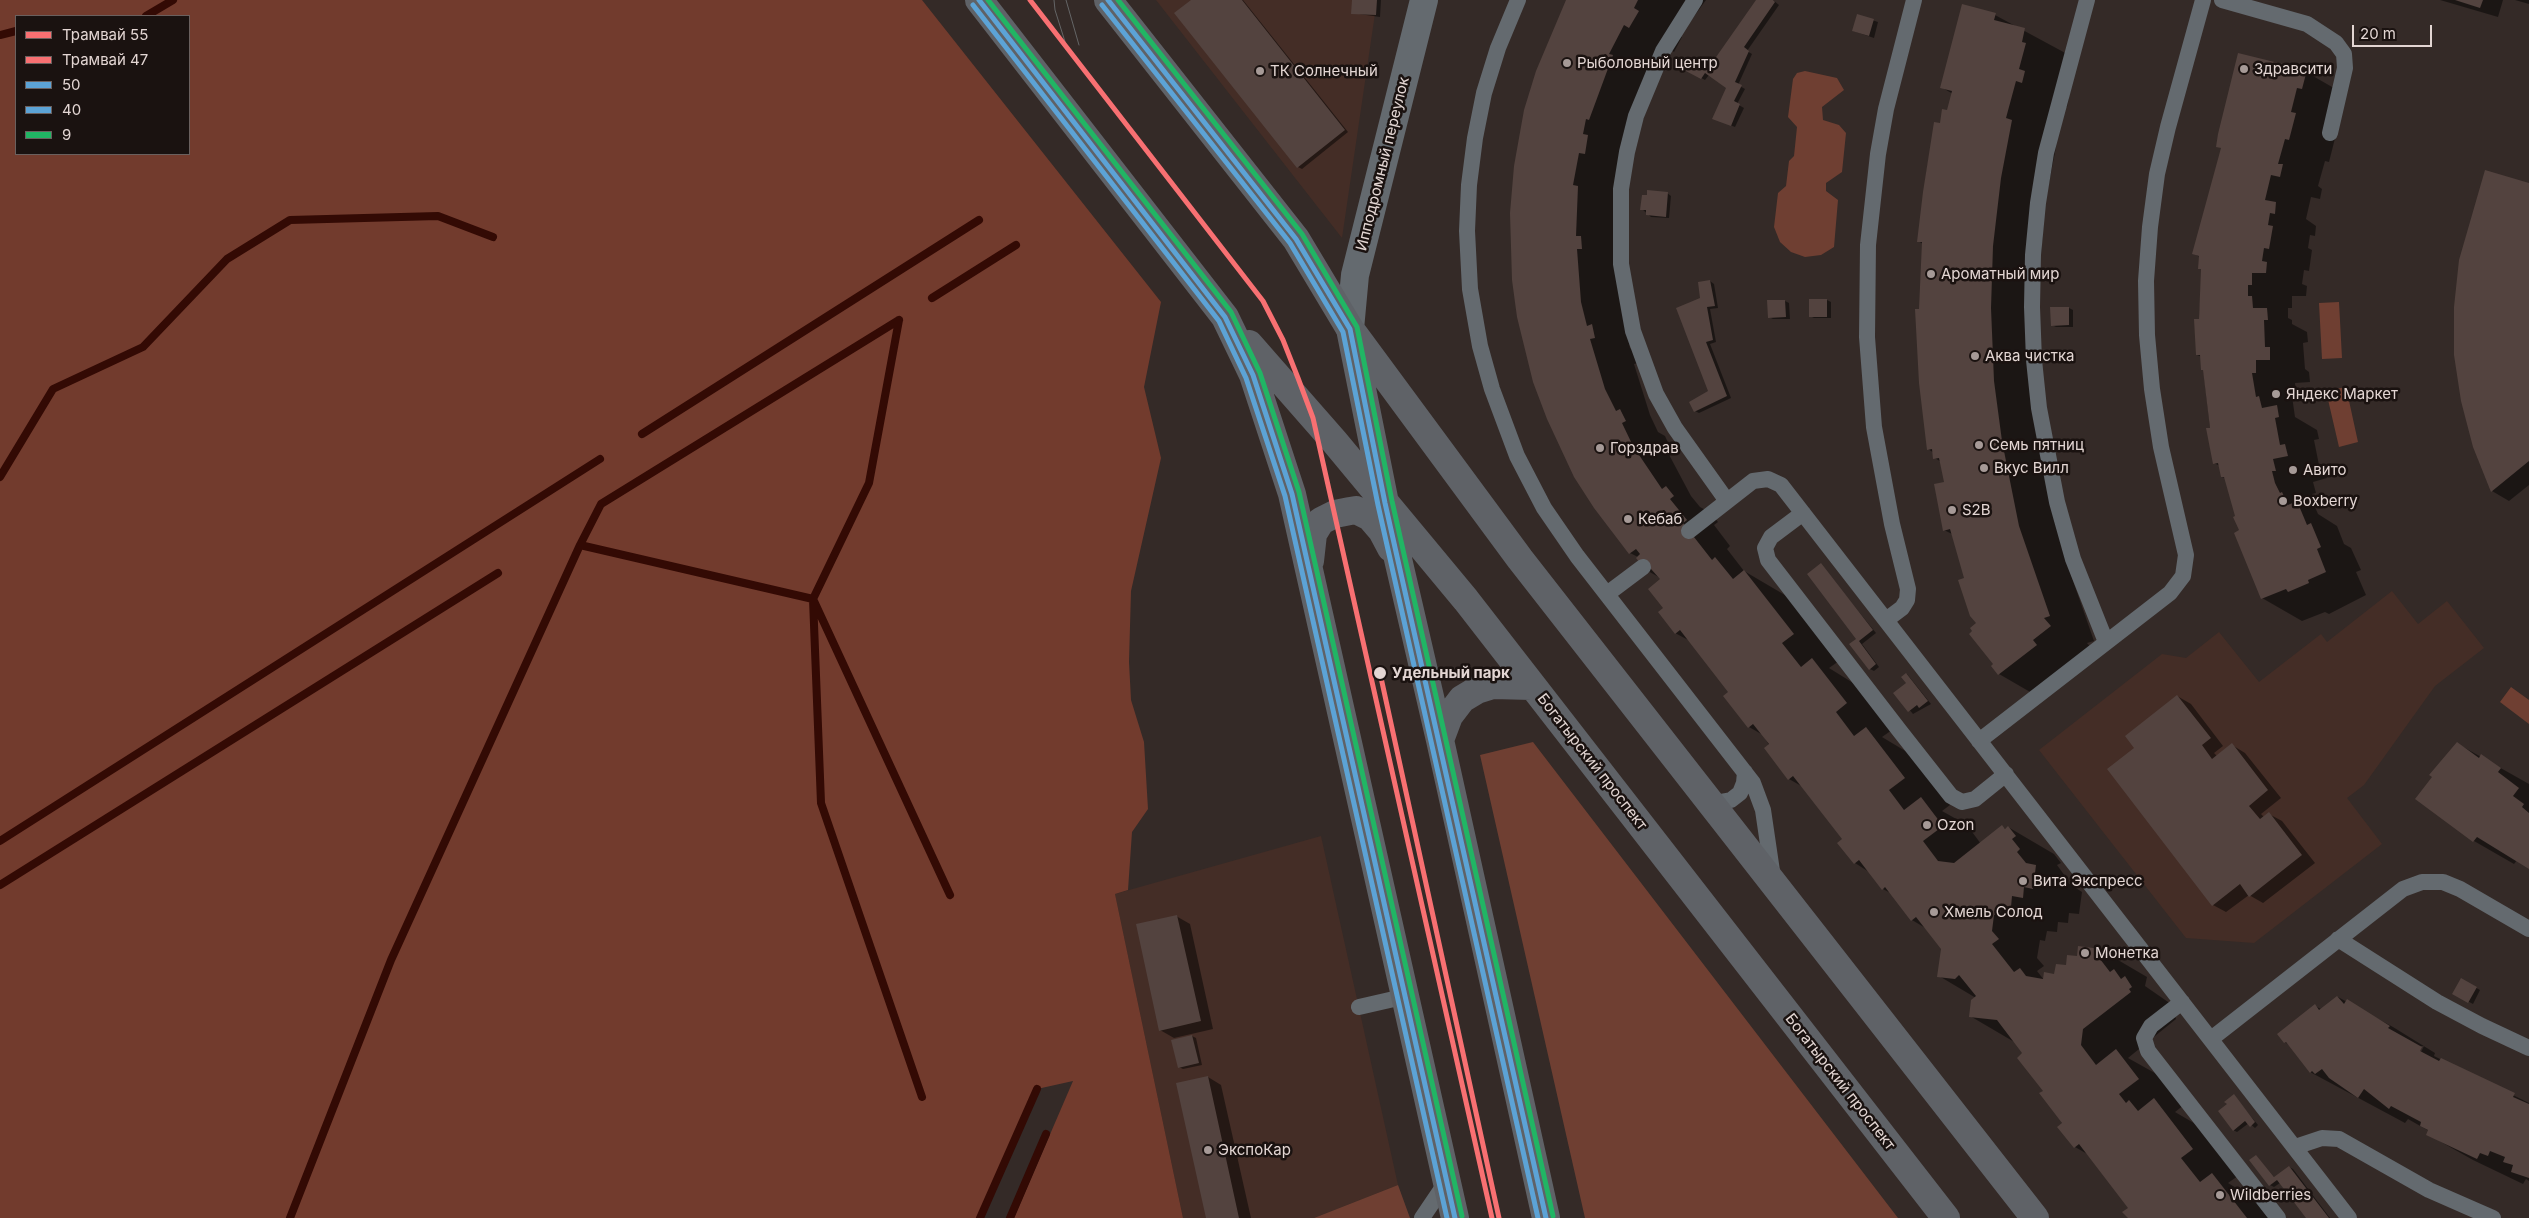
<!DOCTYPE html>
<meta charset="utf-8">
<style>
body{margin:0}
#map{position:relative;width:2529px;height:1218px;overflow:hidden;background:#342a27;font-family:Inter,sans-serif}
canvas{display:block}
.legend{position:absolute;left:15px;top:15px;width:175px;height:140px;box-sizing:border-box;background:#1a1210;border:1px solid #6a605e;margin:0;padding:6px 9px;list-style:none;font-size:15px;color:#e3d6d3}
.legend li{display:flex;align-items:center;gap:10px;height:25px}
.legend b{width:25px;border:1px solid #6a605e}
.scale{position:absolute;left:2352px;top:25px;width:80px;height:22px;box-sizing:border-box;border:2px solid #e3d6d3;border-top:0;padding-left:6px;font-size:15px;line-height:18px;white-space:nowrap;color:#e3d6d3;-webkit-text-stroke:4px #1a1210;paint-order:stroke}
</style>
<div id="map">
<canvas width="2529" height="1218"></canvas>
<ul class="legend">
<li><b style="height:6px;background:#f87072"></b>Трамвай 55</li>
<li><b style="height:6px;background:#f87072"></b>Трамвай 47</li>
<li><b style="height:6px;background:#5ca3d6"></b>50</li>
<li><b style="height:6px;background:#5ca3d6"></b>40</li>
<li><b style="height:6px;background:#21b564"></b>9</li>
</ul>
<div class="scale">20 m</div>
</div>
<script>
const g = document.querySelector('canvas').getContext('2d');
g.lineJoin = 'round';
function paint(path, color) { g.fillStyle = color; g.fill(path, 'evenodd'); }
const toPath = rows => new Path2D(rows.map(r => 'M' + r).join(''));
function stroke(path, color, width, dash) { g.strokeStyle = color; g.lineWidth = width; g.lineCap = dash ? 'butt' : 'round'; g.setLineDash(dash || []); g.stroke(path); }
function label(font, color, halo, rows, align = 'center') {
  g.font = font + ' Inter,sans-serif'; g.lineWidth = 5; g.setLineDash([]); g.textBaseline = 'middle'; g.strokeStyle = halo; g.fillStyle = color; for (const [text, x, y, turn = 0] of rows) {
    g.save(); g.translate(x, y); g.rotate((+turn || 0) * Math.PI / 180); g.textAlign = isNaN(turn) ? turn : align; if (halo) g.strokeText(text, 0, 0); g.fillText(text, 0, 0); g.restore();
  }
}
paint(toPath([
 [1156,0,1377,0,1342,238],
 [2392,591,2418,624,2447,601,2484,648,2435,686,2364,785,2347,798,2382,844,2254,943,2186,938,2039,750,2162,654,2186,658,2219,632,2259,682,2321,634,2327,642],
 [1321,836,1398,1185,1314,1218,1183,1218,1115,894]
]), '#442d26');
paint(toPath([
 [1805,71,1837,78,1844,90,1822,107,1823,120,1839,125,1846,133,1842,172,1826,183,1826,191,1838,200,1834,247,1821,255,1805,257,1791,252,1780,242,1774,227,1778,193,1786,186,1789,161,1794,156,1797,127,1788,117,1793,79,1797,73],
 [2339,302,2342,358,2322,359,2319,303],
 [2346,387,2358,442,2339,447,2326,391],
 [2511,687,2529,700,2529,724,2500,702],
 [1533,742,1898,1218,1585,1218,1480,755],
 [1398,1185,1410,1218,1314,1218]
]), '#6f3f32');
paint(toPath([
 [0,0,922,0,1161,302,1144,387,1161,458,1131,591,1129,662,1131,700,1144,742,1148,809,1132,832,1128,890,1115,894,1183,1218,1014,1218,1073,1081,1037,1089,980,1218,0,1218],
 [16,16,189,16,189,154,16,154]
]), '#723b2d');
paint(toPath([
 [1193,0,1243,0,1348,132,1302,169,1298,167],
 [1353,0,1381,0,1380,17,1352,13],
 [1567,0,1706,0,1690,22,1677,34,1682,37,1674,52,1669,49,1634,144,1629,179,1626,329,1630,348,1636,352,1639,363,1634,364,1650,415,1658,432,1665,436,1670,447,1666,449,1691,496,1700,507,1711,513,1718,522,1714,525,1730,546,1727,549,1744,571,1790,598,1839,661,1829,668,1858,686,1892,730,1882,737,1912,755,1950,805,1942,811,1967,825,1981,844,2002,827,2006,829,2008,827,2054,854,2061,863,2057,865,2065,876,2062,879,2082,892,2079,914,2069,913,2068,923,2058,922,2057,932,2047,931,2045,941,2040,940,2037,958,2044,966,2037,971,2044,980,2055,975,2078,957,2101,950,2147,977,2145,986,2171,1004,2176,1019,2128,1058,2162,1077,2184,1105,2175,1112,2199,1126,2238,1176,2228,1183,2258,1201,2271,1218,2129,1218,2130,1208,2089,1155,2075,1147,2024,1053,2016,1043,1970,1016,1976,998,1939,976,1942,948,1927,929,1912,920,1892,894,1883,889,1869,872,1855,863,1844,839,1803,787,1789,779,1763,735,1749,727,1730,693,1690,641,1675,633,1665,609,1662,579,1648,571,1638,557,1630,553,1576,476],
 [1758,0,1773,0,1779,5,1747,51,1752,54,1738,85,1745,89,1737,104,1744,108,1735,127,1717,120,1728,88,1709,75,1705,80,1684,69,1708,71],
 [2440,0,2503,0,2498,17],
 [2515,0,2529,0,2529,4],
 [1857,15,1878,22,1874,38,1853,31],
 [1995,15,2069,55,2069,98,2067,107,2060,105,2056,147,2045,204,2035,334,2063,552,2094,641,2087,643,2095,652,2044,700,1999,674,1978,623,1952,534,1944,530,1946,483,1941,462,1935,458,1934,453,1928,449,1921,310,1923,244,1918,241,1927,169,1935,124,1941,125,1948,111,1953,94,1941,87],
 [2306,72,2346,95,2329,162,2325,161,2318,186,2322,189,2320,199,2311,197,2306,219,2316,226,2315,236,2310,235,2308,248,2312,250,2309,271,2304,270,2302,284,2307,286,2306,296,2292,296,2292,308,2288,308,2288,318,2292,320,2292,324,2307,332,2308,342,2303,343,2305,369,2309,372,2310,382,2295,383,2296,395,2292,396,2295,417,2317,430,2319,439,2314,440,2319,465,2325,468,2327,478,2313,482,2316,493,2312,494,2315,507,2318,514,2337,526,2344,544,2351,548,2361,570,2356,572,2366,595,2329,614,2325,612,2302,621,2262,598,2225,478,2222,477,2220,466,2214,463,2202,357,2197,355,2202,269,2200,257,2194,254,2222,149,2218,146],
 [2529,184,2529,485,2509,501,2492,491],
 [1667,193,1671,196,1669,218,1651,217,1642,209],
 [1710,281,1714,284,1718,308,1710,309,1716,342,1710,344,1731,398,1699,413,1695,411,1709,392,1701,299],
 [1827,300,1831,302,1831,318,1814,318,1810,316],
 [1785,301,1789,303,1790,319,1773,319,1769,317],
 [2069,308,2073,310,2073,327,2056,327,2052,325],
 [1821,565,1876,633,1862,644,1879,667,1874,671,1870,669,1858,639],
 [1907,674,1931,704,1913,714,1895,693,1907,683],
 [2177,696,2191,704,2223,746,2214,753,2217,756,2232,745,2245,753,2281,798,2261,814,2264,817,2269,814,2282,821,2315,863,2263,903,2249,895,2226,912,2213,905,2136,748],
 [2458,744,2529,784,2529,868,2518,859,2514,864,2474,841,2417,799],
 [1176,916,1190,924,1213,1029,1174,1038,1160,1030],
 [2462,980,2480,990,2473,1004,2454,994],
 [2338,997,2393,1027,2435,1053,2434,1056,2442,1060,2529,1103,2529,1181,2526,1179,2523,1184,2473,1160,2427,1134,2429,1131,2408,1119,2405,1123,2310,1072,2290,1046,2285,1042,2315,1006,2321,1009],
 [2421,1046,2424,1046,2418,1058],
 [1192,1036,1196,1038,1202,1065,1183,1069,1179,1067],
 [1208,1077,1221,1085,1251,1218,1207,1218],
 [2234,1096,2258,1125,2255,1128,2249,1123,2237,1132,2233,1130,2228,1105],
 [2256,1156,2275,1178,2289,1167,2293,1169,2330,1218,2307,1218,2280,1183,2274,1187,2270,1185]
]), '#0007');
stroke(toPath([
 [146,16,173,0],
 [0,35,16,31],
 [932,298,1016,245],
 [899,320,869,483,813,599,950,895],
 [642,434,979,220],
 [0,477,53,389,143,347,227,259,290,220,438,216,493,237],
 [580,545,601,504,899,320],
 [0,841,600,459],
 [0,885,498,573],
 [290,1218,391,960,580,545,813,599,821,803,922,1097],
 [980,1218,1037,1089],
 [1010,1218,1046,1134]
]), '#330a04', 8);
paint(toPath([
 [1191,0,1242,0,1345,130,1297,168,1174,13],
 [1352,0,1377,0,1376,15,1351,14],
 [1566,0,1638,0,1634,8,1639,11,1629,28,1624,25,1609,54,1613,55,1589,120,1586,119,1583,134,1588,135,1585,154,1579,153,1573,185,1578,186,1576,236,1581,236,1582,249,1577,249,1581,302,1587,326,1592,324,1595,338,1590,339,1605,389,1616,411,1620,409,1626,421,1622,423,1633,446,1662,489,1666,486,1674,496,1670,499,1687,520,1683,523,1712,560,1715,557,1733,579,1744,570,1794,634,1782,643,1801,667,1812,658,1847,703,1836,712,1854,736,1866,727,1905,778,1889,790,1904,810,1921,797,1943,826,1923,841,1938,861,1954,863,2002,825,2005,829,2008,826,2016,836,2012,839,2020,849,2017,852,2026,863,2036,865,2033,889,2024,887,2023,898,2012,896,2011,907,2001,905,2000,915,1994,915,1992,931,1999,939,1992,944,2014,972,2020,968,2026,976,2043,979,2044,972,2054,974,2056,964,2066,965,2067,955,2077,956,2078,946,2101,949,2100,959,2110,972,2114,969,2121,979,2125,976,2132,987,2129,989,2131,992,2083,1029,2081,1045,2096,1065,2116,1049,2139,1079,2119,1094,2126,1103,2129,1100,2138,1111,2154,1098,2193,1149,2181,1158,2200,1182,2212,1173,2247,1218,2128,1218,2122,1212,2128,1208,2079,1144,2074,1148,2057,1127,2062,1123,2039,1093,2043,1091,2017,1058,2022,1053,2019,1049,1997,1020,1969,1017,1971,1000,1976,996,1959,975,1955,979,1937,977,1941,949,1916,917,1911,921,1885,887,1882,890,1859,860,1854,864,1837,843,1842,839,1793,776,1788,780,1764,748,1769,744,1753,724,1748,728,1723,696,1728,692,1680,630,1675,634,1658,612,1663,608,1648,589,1660,579,1651,569,1647,572,1636,558,1640,554,1636,549,1629,554,1594,508,1574,477,1547,419,1533,382,1517,317,1512,280,1510,213,1514,166,1524,110,1536,71],
 [1756,0,1773,0,1775,2,1744,47,1749,51,1735,82,1742,85,1734,101,1740,104,1731,126,1712,119,1726,88,1705,73,1701,79,1682,69,1688,59,1707,70],
 [2455,0,2483,0,2480,8],
 [1962,4,1996,13,1994,20,2025,28,2022,42,2026,43,2019,69,2025,71,2022,83,2016,81,2006,118,2012,120,2001,178,1993,246,1991,308,1994,381,2002,441,2019,526,2050,616,2044,618,2051,626,2033,640,2037,645,1998,675,1991,666,1993,664,1969,634,1972,631,1970,628,1976,623,1970,616,1958,580,1964,578,1950,529,1943,531,1934,484,1944,482,1939,458,1933,459,1932,449,1927,450,1919,383,1915,309,1919,309,1922,242,1917,242,1923,192,1934,122,1940,123,1942,109,1947,110,1952,91,1940,88],
 [1857,14,1874,19,1869,36,1852,31],
 [2238,53,2307,70,2302,89,2297,88,2291,112,2296,113,2289,140,2285,139,2278,164,2283,164,2280,177,2271,175,2265,200,2276,202,2275,214,2270,213,2268,225,2273,226,2269,249,2264,248,2262,261,2267,262,2266,273,2252,273,2252,285,2248,285,2248,296,2252,296,2253,308,2267,308,2268,320,2264,320,2265,347,2270,347,2270,360,2256,360,2256,373,2252,373,2256,397,2259,396,2262,408,2277,405,2279,417,2275,418,2280,445,2285,444,2288,456,2273,459,2276,471,2272,471,2275,483,2280,493,2282,492,2288,505,2297,501,2307,525,2311,523,2321,547,2317,549,2326,572,2308,580,2309,583,2288,592,2286,589,2261,599,2234,533,2239,530,2233,517,2235,516,2224,477,2221,477,2218,463,2213,464,2206,428,2210,428,2203,370,2201,370,2200,355,2196,355,2194,319,2199,319,2201,269,2198,269,2199,256,2192,254,2221,148,2216,147,2218,134],
 [2485,170,2529,183,2529,461,2491,492,2473,447,2461,401,2454,355,2454,307,2459,260],
 [1647,190,1668,192,1666,217,1646,215,1646,210,1640,210,1642,195,1647,195],
 [1710,280,1715,306,1707,307,1713,340,1706,342,1727,396,1694,412,1689,402,1708,391,1676,308,1700,298,1698,282],
 [1809,299,1827,299,1827,317,1809,317],
 [1767,300,1785,300,1786,317,1768,318],
 [2050,307,2069,307,2069,325,2051,326],
 [1821,563,1873,630,1859,641,1876,664,1869,670,1849,644,1856,639,1807,574],
 [1906,673,1928,701,1919,708,1917,705,1908,712,1893,693,1906,683,1901,677],
 [2177,695,2211,738,2202,745,2212,759,2232,743,2268,790,2249,806,2260,819,2269,812,2302,855,2249,897,2240,884,2212,906,2107,769,2134,748,2125,736],
 [2457,742,2479,758,2481,754,2501,768,2498,772,2519,788,2513,796,2524,804,2522,807,2529,813,2529,869,2477,837,2473,842,2415,799,2432,777,2429,775],
 [1177,915,1201,1021,1159,1031,1136,924],
 [2461,978,2477,987,2468,1003,2452,994],
 [2337,996,2344,1004,2347,999,2390,1026,2388,1028,2422,1047,2420,1051,2439,1061,2441,1058,2515,1093,2513,1097,2529,1104,2529,1178,2511,1172,2513,1165,2503,1162,2505,1157,2490,1151,2488,1156,2480,1153,2477,1159,2426,1135,2428,1130,2420,1126,2421,1122,2391,1106,2389,1109,2364,1089,2358,1098,2329,1078,2322,1069,2315,1074,2312,1071,2310,1073,2286,1042,2284,1043,2277,1034,2315,1004,2319,1010],
 [1192,1035,1199,1063,1178,1068,1171,1040],
 [1208,1076,1239,1218,1206,1218,1176,1083],
 [2234,1094,2255,1122,2250,1127,2245,1121,2233,1131,2218,1111,2227,1104,2224,1102],
 [2256,1155,2274,1177,2289,1166,2329,1218,2306,1218,2277,1180,2269,1186,2249,1160]
]), '#53433f');
stroke(toPath([
 [1518,0,1498,48,1484,93,1475,138,1469,185,1467,231,1470,289,1480,346,1492,389,1517,456,1544,508,1577,556,1753,783,1763,810,1773,878],
 [1695,0,1663,51,1636,116,1627,152,1621,189,1621,264,1633,331,1656,394,1675,428,1727,501],
 [2087,0,2046,153,2038,203,2033,255,2032,307,2034,360,2039,408,2057,502,2073,559,2106,642],
 [2222,0,2307,24,2336,43,2344,54,2345,68,2330,133],
 [1803,513,1771,537,1765,548,1768,560,1899,730,1951,796,1962,802,1975,799,2006,774],
 [1689,531,1753,481,1768,479,1781,485,2349,1218],
 [1607,594,1643,567],
 [1886,620,1902,608,1907,600,1908,589,1892,524,1874,427,1867,337,1868,245,1878,154,1886,109,1914,0],
 [1979,741,2170,593,2183,576,2186,555,2161,447,2152,389,2147,335,2146,281,2150,227,2157,174,2168,127,2203,0],
 [1709,801,1720,802,1731,800,1740,793,1744,783,1745,772],
 [2338,939,2437,1002,2482,1026,2529,1048],
 [2182,1002,2151,1026,2144,1038,2148,1051,2278,1218],
 [1359,1007,1407,996],
 [2211,1039,2403,889,2422,882,2443,882,2460,889,2529,929],
 [2295,1147,2322,1138,2339,1139,2429,1190,2493,1218],
 [1422,1218,1447,1181]
]), '#646a6f', 16);
stroke(toPath([
 [1350,329,1355,275,1424,0]
]), '#646a6f', 28);
stroke(toPath([
 [979,0,1225,317,1253,375,1292,494,1455,1218],
 [1108,0,1296,239,1350,329,1385,503,1440,740,1546,1218],
 [1354,334,1520,559,2035,1218],
 [1249,344,1334,441,1466,600,1946,1218],
 [1310,561,1313,534,1321,521,1335,514,1350,511,1356,510,1370,517,1382,531,1391,548],
 [1440,740,1449,716,1462,699,1477,690,1493,685,1532,686]
]), '#5f6267', 28);
stroke(toPath([
 [1054,0,1055,10,1067,48],
 [1066,0,1079,45]
]), '#656667', 1);
stroke(toPath([
 [979,0,1225,317,1253,375,1292,494,1455,1218],
 [1108,0,1296,239,1350,329,1385,503,1546,1218]
]), '#5ca3d6', 5);
stroke(toPath([
 [973,5,1219,321,1246,378,1285,496,1447,1218],
 [1102,5,1290,243,1343,332,1378,505,1538,1218]
]), '#5ca3d6', 5);
stroke(toPath([
 [988,0,1231,312,1260,373,1299,492,1462,1216],
 [1118,0,1302,234,1357,327,1392,501,1553,1216]
]), '#21b564', 5);
stroke(toPath([
 [1030,0,1263,301,1283,340,1298,378,1313,418,1492,1218]
]), '#f87072', 5);
stroke(toPath([
 [1380,673,1499,1218]
]), '#f87072', 5);
for (const [x, y, r, color] of [
 [1567,63,5,"#a69a97"],
 [2244,69,5,"#a69a97"],
 [1260,71,5,"#a69a97"],
 [1931,274,5,"#a69a97"],
 [1975,356,5,"#a69a97"],
 [2276,394,5,"#a69a97"],
 [1979,445,5,"#a69a97"],
 [1600,448,5,"#a69a97"],
 [1984,468,5,"#a69a97"],
 [2293,470,5,"#a69a97"],
 [2283,501,5,"#a69a97"],
 [1952,510,5,"#a69a97"],
 [1628,519,5,"#a69a97"],
 [1380,673,7,"#e3d6d3"],
 [1927,825,5,"#a69a97"],
 [2023,881,5,"#a69a97"],
 [1934,912,5,"#a69a97"],
 [2085,953,5,"#a69a97"],
 [1208,1150,5,"#a69a97"],
 [2220,1195,5,"#a69a97"]
]) { const dot = new Path2D(); dot.arc(x, y, r, 0, 2 * Math.PI); g.fillStyle = color; g.fill(dot); stroke(dot, '#1a1210', 2); }
label('15px', '#e3d6d3', '#1a1210', [
 ["Рыболовный центр",1577,63],
 ["Здравсити",2254,69],
 ["ТК Солнечный",1270,71],
 ["Ароматный мир",1941,274],
 ["Аква чистка",1985,356],
 ["Яндекс Маркет",2286,394],
 ["Семь пятниц",1989,445],
 ["Горздрав",1610,448],
 ["Вкус Вилл",1994,468],
 ["Авито",2303,470],
 ["Boxberry",2293,501],
 ["S2B",1962,510],
 ["Кебаб",1638,519],
 ["Ozon",1937,825],
 ["Вита Экспресс",2033,881],
 ["Хмель Солод",1944,912],
 ["Монетка",2095,953],
 ["ЭкспоКар",1218,1150],
 ["Wildberries",2230,1195]
], 'left');
label('15px', '#e3d6d3', '#1a1210', [
 ["Ипподромный переулок",1383,164,-76],
 ["Богатырский проспект",1592,762,52],
 ["Богатырский проспект",1840,1082,52]
]);
label('bold 15px', '#e3d6d3', '#1a1210', [
 ["Удельный парк",1392,673]
], 'left');
</script>
